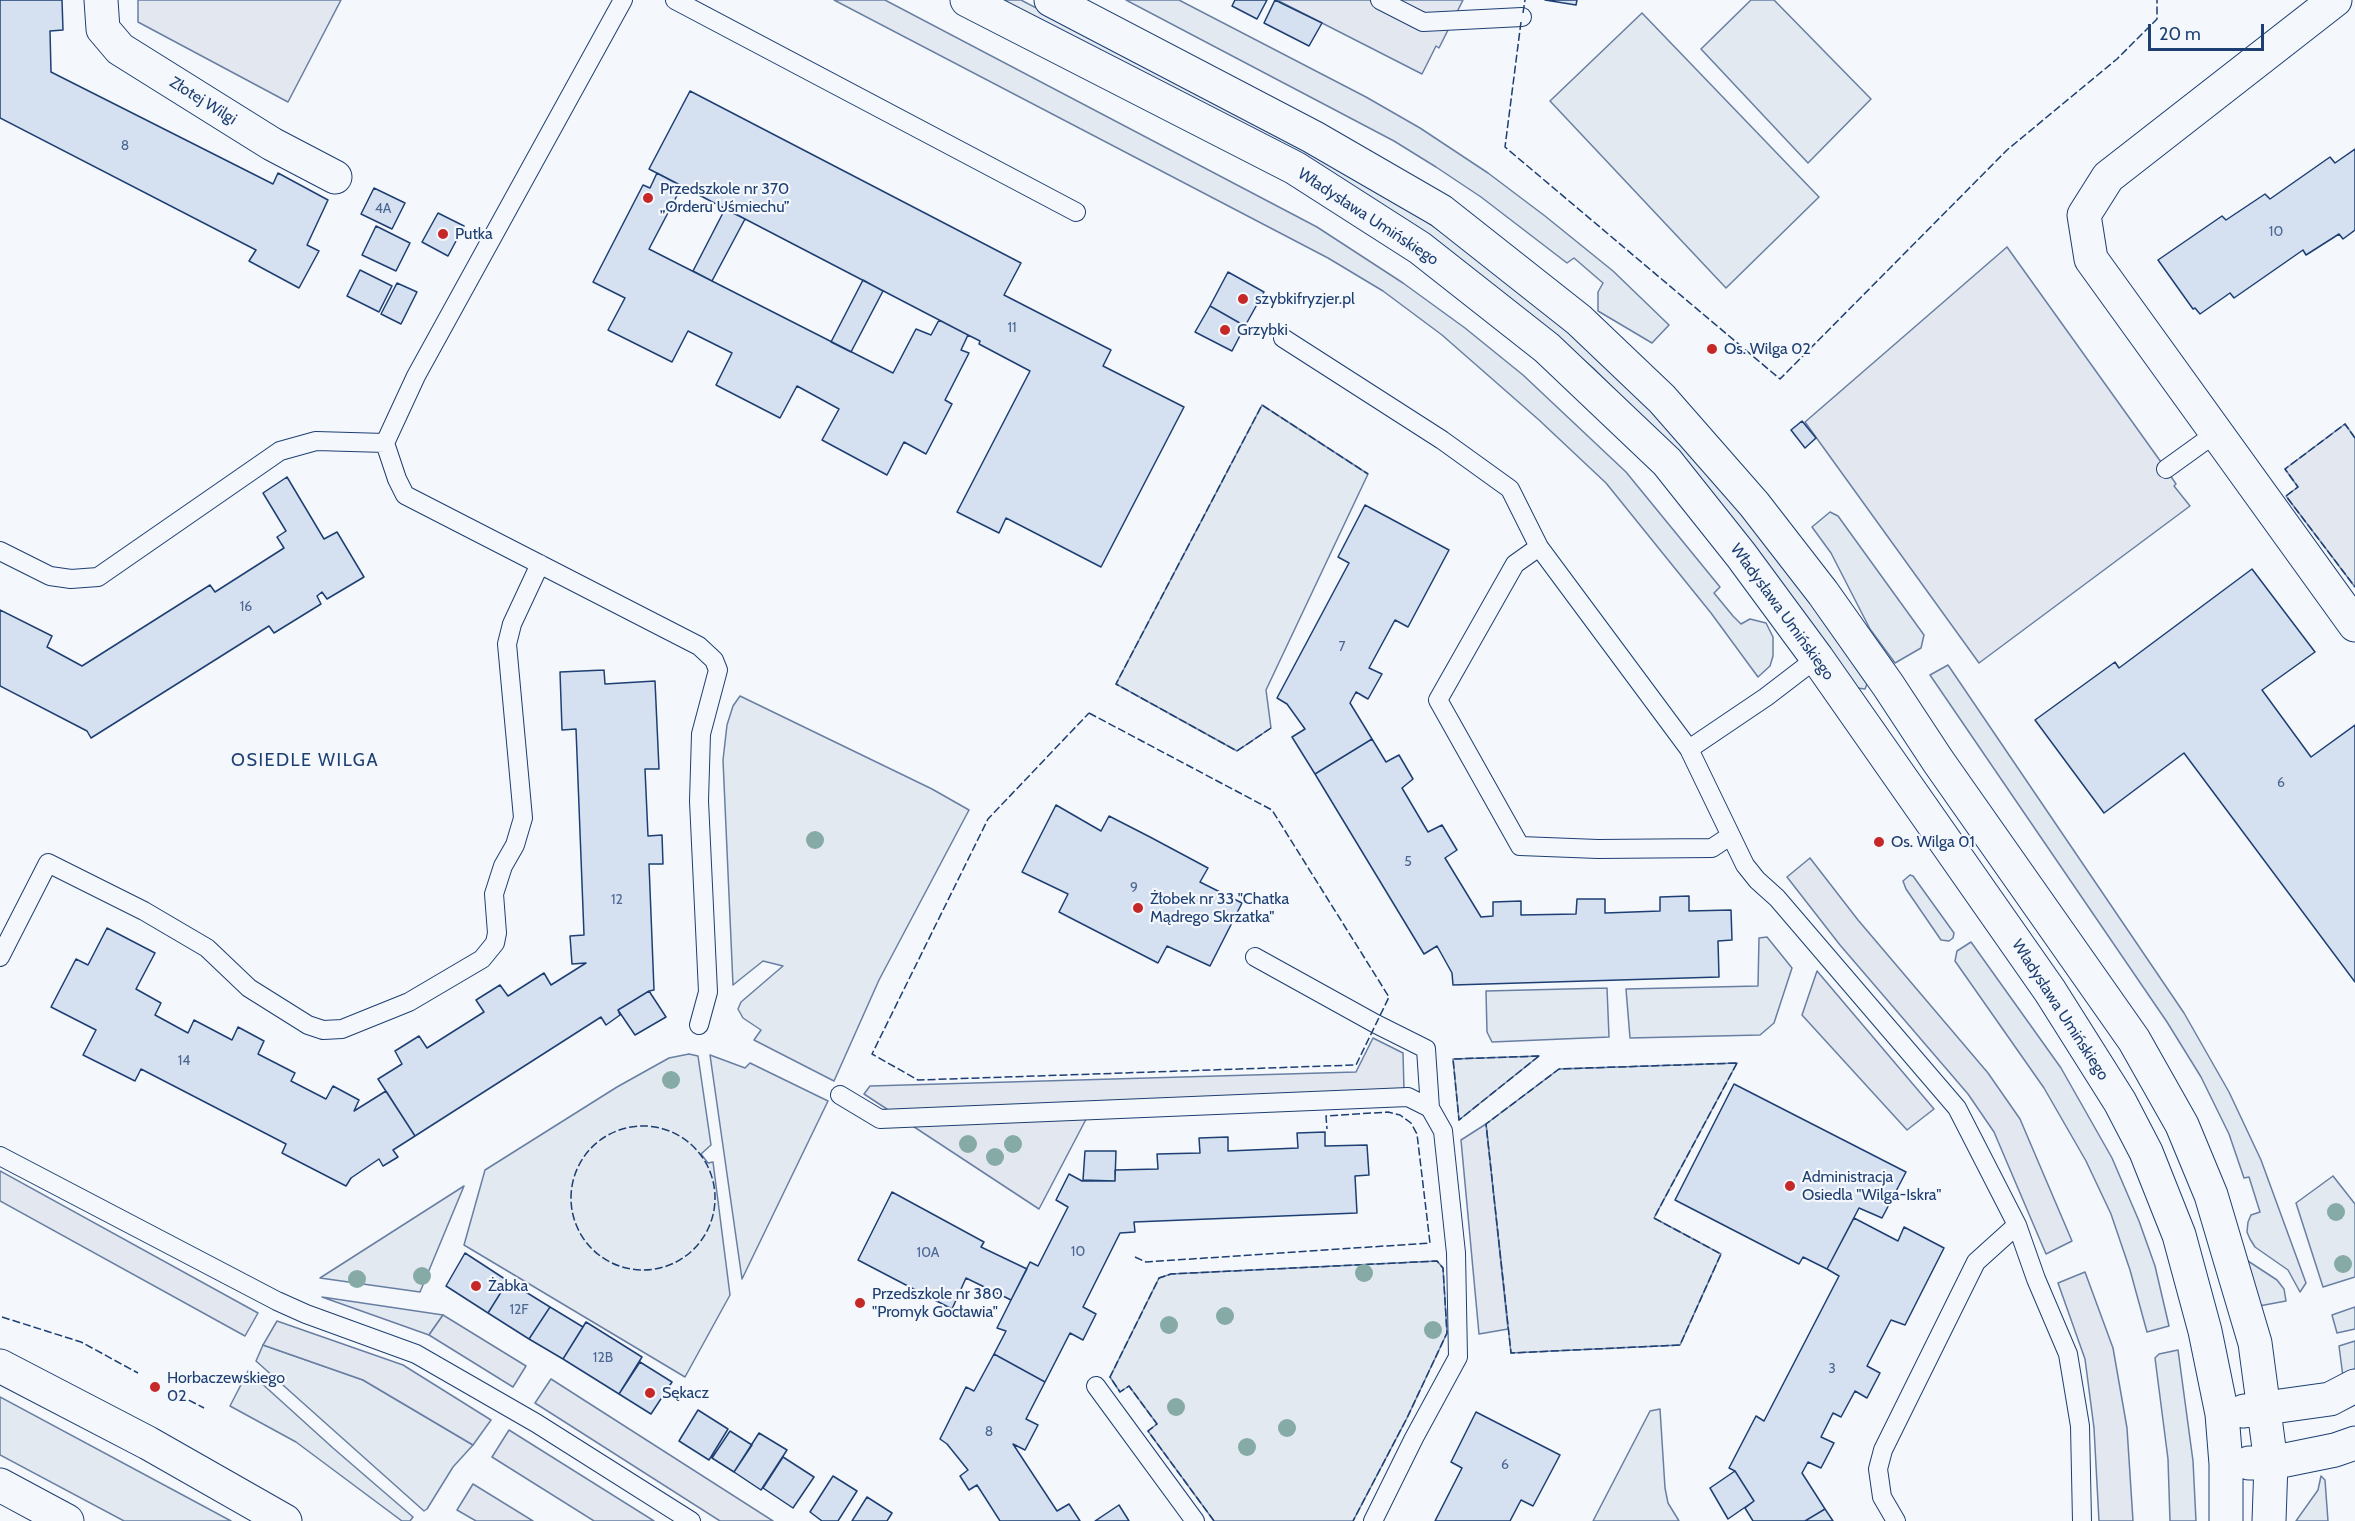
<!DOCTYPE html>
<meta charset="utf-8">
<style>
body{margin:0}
#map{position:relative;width:2355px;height:1521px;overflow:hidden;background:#f4f7fb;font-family:Cabin,sans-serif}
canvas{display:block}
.scale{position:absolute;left:2148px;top:24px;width:116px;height:27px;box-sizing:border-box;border:3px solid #1d3f73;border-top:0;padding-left:8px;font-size:18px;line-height:21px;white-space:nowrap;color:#1d3f73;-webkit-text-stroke:4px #f4f7fb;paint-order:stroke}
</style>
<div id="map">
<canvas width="2355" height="1521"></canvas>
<div class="scale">20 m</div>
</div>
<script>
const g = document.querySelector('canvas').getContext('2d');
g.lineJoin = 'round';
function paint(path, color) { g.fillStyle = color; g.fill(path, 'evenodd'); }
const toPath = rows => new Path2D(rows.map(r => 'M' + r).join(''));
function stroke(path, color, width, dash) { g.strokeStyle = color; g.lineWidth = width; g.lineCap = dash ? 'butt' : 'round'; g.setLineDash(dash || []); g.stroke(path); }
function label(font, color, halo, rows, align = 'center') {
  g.font = font + ' Cabin,sans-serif'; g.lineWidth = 4.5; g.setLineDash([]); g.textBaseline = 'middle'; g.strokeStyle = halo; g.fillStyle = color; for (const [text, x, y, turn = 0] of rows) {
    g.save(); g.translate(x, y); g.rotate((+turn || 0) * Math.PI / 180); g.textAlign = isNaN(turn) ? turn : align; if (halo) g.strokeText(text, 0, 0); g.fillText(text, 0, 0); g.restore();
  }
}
const green = toPath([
 [834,0,885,0,1317,227,1403,283,1465,328,1523,375,1626,472,1720,587,1714,593,1733,616,1741,624,1750,619,1766,623,1773,637,1773,656,1770,666,1758,677,1711,613,1606,483,1539,420,1442,335,1383,291,1328,258,834,0],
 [995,0,1021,0,1250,119,1424,220,1489,265,1597,355,1701,463,1789,572,1867,684,1865,689,1857,688,1653,428,1593,368,1531,315,995,0],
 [1126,0,1179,0,1366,97,1420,128,1488,173,1545,216,1613,271,1669,325,1652,343,1598,311,1598,292,1603,283,1574,258,1567,263,1481,197,1436,167,1394,141,1126,0],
 [1751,0,1774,0,1871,99,1808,163,1701,49,1751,0],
 [1642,13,1819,197,1726,288,1550,101,1642,13],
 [1262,405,1368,474,1266,690,1271,728,1237,751,1116,684,1262,405],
 [1830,512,1838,516,1924,635,1921,648,1895,663,1870,629,1831,553,1812,527,1830,512],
 [1948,665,2184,1013,2229,1092,2261,1160,2306,1283,2300,1292,2288,1270,2255,1247,2250,1239,2247,1232,2248,1222,2251,1215,2260,1212,2249,1177,2244,1178,2229,1134,2201,1077,2167,1022,1930,675,1948,665],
 [740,696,932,789,969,810,879,980,834,1081,754,1040,761,1030,743,1018,738,1009,741,1002,783,966,763,961,733,985,723,760,727,725,733,706,740,696],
 [1910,875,1913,876,1954,933,1953,938,1949,941,1941,940,1906,889,1903,881,1910,875],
 [1767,937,1792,968,1774,1023,1760,1035,1630,1038,1626,989,1758,986,1759,938,1767,937],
 [1971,942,2061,1068,2112,1158,2139,1221,2155,1266,2169,1326,2147,1332,2130,1270,2111,1214,2086,1161,2044,1088,1955,961,1957,951,1971,942],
 [1607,988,1609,1037,1492,1042,1487,1032,1486,991,1607,988],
 [689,1054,698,1056,711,1145,701,1154,708,1163,713,1162,730,1295,685,1377,464,1245,485,1170,617,1087,669,1058,689,1054],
 [710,1055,745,1068,750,1063,828,1101,742,1279,710,1055],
 [1539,1056,1459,1120,1453,1059,1539,1056],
 [1737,1063,1654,1218,1721,1254,1680,1345,1511,1353,1486,1124,1559,1069,1737,1063],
 [2333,1176,2355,1204,2355,1277,2323,1287,2296,1203,2333,1176],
 [464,1186,420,1292,320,1278,464,1186],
 [1437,1261,1443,1268,1447,1333,1407,1418,1353,1521,1214,1521,1148,1431,1157,1424,1129,1386,1120,1392,1110,1377,1159,1278,1171,1274,1437,1261],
 [2248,1261,2277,1280,2284,1289,2286,1301,2259,1306,2245,1262,2248,1261],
 [322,1297,443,1315,429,1335,322,1297],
 [2355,1307,2355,1329,2337,1333,2332,1315,2355,1307],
 [2355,1341,2355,1370,2343,1377,2339,1346,2355,1341],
 [263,1345,363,1380,473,1445,453,1467,427,1509,424,1511,256,1361,263,1345],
 [2178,1350,2193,1461,2196,1521,2170,1521,2168,1459,2155,1358,2159,1354,2178,1350],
 [248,1371,333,1448,413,1517,410,1521,402,1521,296,1442,230,1406,248,1371],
 [0,1397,192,1500,231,1521,124,1521,0,1455,0,1397],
 [1660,1409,1665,1488,1668,1503,1679,1521,1593,1521,1650,1411,1660,1409],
 [2321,1476,2325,1480,2328,1521,2296,1521,2318,1490,2321,1476]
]);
paint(green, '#e3e9f0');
stroke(green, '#687fa3', 1.5);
const parking = toPath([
 [138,0,341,0,288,102,138,22,138,0],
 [1277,0,1463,0,1439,48,1436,46,1422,74,1277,0],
 [2007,247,2166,469,2176,484,2174,486,2190,506,1979,663,1805,422,2007,247],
 [2345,424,2355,438,2355,587,2286,496,2298,487,2285,469,2345,424],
 [1810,858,1858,920,1988,1073,2020,1119,2072,1241,2046,1254,1994,1132,1968,1094,1840,945,1787,877,1810,858],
 [1817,971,1934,1109,1907,1130,1802,1015,1817,971],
 [1373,1038,1403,1053,1404,1090,1094,1104,1039,1209,864,1094,870,1086,1356,1072,1373,1038],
 [1486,1124,1508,1329,1479,1334,1461,1140,1486,1124],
 [0,1171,258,1313,245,1336,0,1201,0,1171],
 [2085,1272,2113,1348,2127,1428,2133,1521,2099,1521,2094,1428,2085,1359,2058,1283,2085,1272],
 [443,1315,526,1366,513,1387,429,1335,443,1315],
 [277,1321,403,1365,491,1420,473,1445,363,1380,263,1345,277,1321],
 [551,1379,773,1521,720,1521,535,1403,551,1379],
 [509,1430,654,1521,594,1521,492,1457,509,1430],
 [473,1484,533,1521,476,1521,457,1510,473,1484]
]);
paint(parking, '#e3e8f0');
stroke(parking, '#687fa3', 1.5);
const building = toPath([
 [0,0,62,0,63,30,50,31,51,72,273,184,278,173,328,200,307,245,319,251,299,288,249,261,256,250,0,118,0,0],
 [1235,0,1267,0,1257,19,1232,6,1235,0],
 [1275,0,1322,23,1309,46,1264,23,1275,0],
 [1545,0,1577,0,1576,5,1545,0],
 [690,91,1021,263,1004,295,1111,350,1103,366,1184,407,1101,567,1006,518,999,533,957,512,1030,371,979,344,980,341,968,335,649,169,690,91],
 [2355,149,2355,230,2343,239,2339,234,2306,255,2303,250,2234,298,2230,293,2200,314,2195,308,2193,309,2158,260,2222,216,2226,220,2265,194,2270,199,2330,157,2335,163,2355,149],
 [657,173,682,186,649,249,893,373,916,329,931,335,939,320,968,335,961,350,969,353,945,400,952,404,926,454,904,442,887,475,822,440,839,409,797,386,780,418,716,385,732,353,688,331,672,362,608,330,625,298,593,282,643,185,650,188,657,173],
 [374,188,405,203,392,229,361,214,374,188],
 [725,209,745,219,712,281,693,271,725,209],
 [438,213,464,226,448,256,422,242,438,213],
 [376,226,410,243,396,271,362,255,376,226],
 [360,270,392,286,379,312,347,296,360,270],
 [1228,272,1264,292,1245,326,1210,306,1228,272],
 [863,280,883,291,851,352,831,342,863,280],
 [397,283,417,292,401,324,381,314,397,283],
 [1210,306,1245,326,1232,351,1195,332,1210,306],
 [1802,421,1816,438,1805,448,1791,430,1802,421],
 [287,477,324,539,337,532,364,577,327,599,322,592,317,596,321,604,274,633,269,626,91,738,87,731,0,686,0,610,52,636,47,647,82,666,210,585,215,592,284,548,277,537,286,531,263,493,287,477],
 [1365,505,1449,550,1408,627,1395,620,1369,668,1382,674,1368,699,1356,692,1350,703,1372,739,1315,774,1292,737,1305,729,1287,704,1277,698,1349,563,1338,557,1365,505],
 [2252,569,2315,652,2262,690,2311,757,2355,725,2355,982,2184,753,2104,813,2035,720,2115,662,2119,668,2252,569],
 [604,670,605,684,655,681,659,769,645,769,648,836,662,835,663,864,649,864,654,990,649,991,618,1010,620,1015,606,1025,601,1017,415,1136,378,1079,402,1064,395,1051,419,1036,427,1048,484,1012,476,1000,500,985,508,996,544,973,551,985,586,963,572,964,570,936,584,935,576,729,562,730,560,672,604,670],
 [1372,739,1386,762,1399,755,1413,779,1402,788,1428,832,1442,825,1457,850,1445,858,1481,917,1493,916,1493,902,1521,901,1521,915,1576,914,1577,899,1605,899,1605,913,1660,911,1660,897,1689,896,1689,911,1731,910,1732,940,1718,941,1719,977,1453,985,1452,973,1437,946,1424,954,1315,774,1372,739],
 [1056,805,1101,831,1109,816,1150,837,1208,868,1200,882,1242,903,1210,966,1167,946,1158,963,1059,912,1068,894,1022,872,1056,805],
 [107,928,155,953,136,989,161,1003,155,1015,188,1033,194,1020,232,1040,238,1027,264,1041,258,1054,295,1073,291,1081,326,1099,333,1086,359,1100,354,1111,386,1091,415,1136,393,1150,398,1157,383,1166,379,1159,351,1178,346,1186,282,1153,286,1144,141,1069,135,1081,83,1055,96,1030,51,1007,76,959,88,965,107,928],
 [649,991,666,1017,635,1035,618,1010,649,991],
 [1734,1084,1906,1172,1882,1218,1859,1208,1827,1269,1803,1257,1799,1264,1675,1200,1734,1084],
 [1325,1132,1325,1146,1367,1145,1369,1175,1355,1176,1357,1213,1134,1222,1135,1232,1120,1233,1083,1307,1096,1314,1083,1340,1070,1333,1045,1382,994,1354,1006,1331,997,1328,1030,1262,1038,1266,1068,1207,1056,1200,1069,1174,1082,1181,1115,1181,1115,1170,1158,1169,1157,1154,1200,1153,1199,1138,1228,1137,1228,1151,1298,1148,1297,1133,1325,1132],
 [1085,1151,1116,1151,1115,1181,1083,1180,1085,1151],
 [892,1192,984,1242,981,1247,1027,1269,1011,1300,966,1278,952,1309,858,1260,892,1192],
 [1854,1218,1898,1241,1904,1227,1944,1248,1905,1325,1891,1320,1867,1366,1880,1373,1867,1398,1855,1391,1841,1417,1833,1413,1821,1437,1834,1443,1821,1468,1808,1462,1802,1473,1825,1509,1805,1521,1753,1521,1745,1508,1754,1501,1735,1471,1729,1468,1756,1416,1764,1421,1839,1276,1827,1269,1854,1218],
 [465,1253,508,1281,488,1313,446,1286,465,1253],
 [508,1281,550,1307,529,1339,488,1313,508,1281],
 [550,1307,583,1327,563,1359,529,1339,550,1307],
 [586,1322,642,1357,619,1394,563,1359,586,1322],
 [994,1354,1045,1382,1026,1419,1038,1425,1025,1450,1013,1444,1057,1511,1069,1504,1080,1521,1000,1521,977,1485,969,1490,960,1476,968,1470,947,1444,940,1439,966,1387,974,1391,994,1354],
 [640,1362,672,1382,651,1414,619,1394,640,1362],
 [698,1410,728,1429,709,1460,679,1441,698,1410],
 [1476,1412,1560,1455,1533,1506,1521,1500,1510,1521,1435,1521,1462,1468,1451,1462,1476,1412],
 [730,1431,752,1445,734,1472,712,1458,730,1431],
 [759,1433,787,1450,761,1490,734,1472,759,1433],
 [783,1457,814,1477,793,1508,763,1488,783,1457],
 [1735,1471,1754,1501,1728,1519,1710,1488,1735,1471],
 [833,1476,857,1491,838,1521,822,1521,810,1512,833,1476],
 [867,1497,892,1513,887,1521,852,1521,867,1497],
 [1119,1505,1129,1521,1095,1521,1119,1505],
 [1825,1509,1833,1521,1805,1521,1825,1509]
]);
paint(building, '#d5e0f0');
stroke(building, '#1d3f73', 1.5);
const service = toPath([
 [623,0,416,376,385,443,397,479,405,495,699,646,714,660,718,670,701,734,699,801,708,992,699,1025],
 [675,0,1076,212],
 [1380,0,1423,22,1522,17],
 [1283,338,1442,440,1510,489,1539,547,1689,749,1745,865,1757,880,1777,898,1957,1108,2017,1225,2036,1279,2068,1354,2080,1426,2082,1521],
 [2166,469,2216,433],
 [1539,547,1515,564,1438,700,1520,846,1598,849,1712,848,1730,836],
 [0,551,50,576,71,579,98,577,280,451,316,441,385,443],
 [1689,749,1766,697,1817,658],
 [0,957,48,863,144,911,207,948,249,988,308,1025,323,1030,342,1029,409,1002,482,959,495,943,497,933,494,894,503,866,515,845,523,818,507,644,512,624,540,564],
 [1255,957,1376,1024,1426,1049,1430,1108,1443,1131,1456,1253,1458,1357,1414,1438,1373,1521],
 [840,1095,880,1119,1408,1097,1430,1108],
 [0,1156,277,1301,306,1314,416,1354,536,1423,691,1521],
 [1096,1386,1195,1521],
 [1896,1521,1882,1497,1878,1469,1883,1450,1976,1262,2017,1225]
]);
const minor = toPath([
 [101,0,103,29,120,49,272,144,335,177],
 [2335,0,2108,177,2084,215,2091,259,2355,625]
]);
const tertiary = toPath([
 [967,0,1295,168,1420,248,1547,348,1667,462,1741,555,1817,658,2050,991,2120,1102,2146,1152,2179,1235,2205,1331,2222,1414,2226,1464,2226,1521],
 [1051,0,1313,137,1441,211,1579,320,1662,399,1754,504,1823,593,1888,685,1938,761,2134,1040,2182,1125,2211,1195,2255,1343,2271,1463,2269,1521],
 [0,1366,148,1443,285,1521],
 [2244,1411,2330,1399,2355,1386],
 [2249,1463,2271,1463,2335,1450,2355,1443],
 [0,1485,67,1521]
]);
stroke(service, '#1d3f73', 20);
stroke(minor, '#1d3f73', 35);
stroke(tertiary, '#1d3f73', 35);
stroke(service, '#f4f7fb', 18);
stroke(minor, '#f4f7fb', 33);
stroke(tertiary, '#f4f7fb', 33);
stroke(toPath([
 [1523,13,1525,0],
 [1521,22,1505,147,1780,379,2007,150,2117,59,2157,19,2157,0],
 [2355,438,2345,424,2285,469,2298,487,2286,496,2355,587],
 [1089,713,1272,810,1389,997,1356,1065,918,1080,872,1054,988,819,1089,713],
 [1271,728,1237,751,1116,684,1262,405,1368,474],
 [1539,1056,1459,1120,1453,1059,1539,1056],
 [1737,1063,1654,1218,1721,1254,1680,1345,1511,1353,1486,1124,1559,1069,1737,1063],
 '571 1198a72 72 0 1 1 144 0a72 72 0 1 1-144 0Z',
 [1135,1257,1146,1262,1430,1243,1417,1134,1411,1123,1400,1115,1388,1112,1326,1116,1327,1129],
 [2,1317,81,1342,138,1373],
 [179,1395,204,1408],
 [1214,1521,1148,1431,1157,1424,1129,1386,1120,1392,1110,1377,1159,1278,1171,1274,1437,1261,1443,1268,1447,1333,1407,1418,1353,1521]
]), '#1d3f73', 1.5, [8, 3]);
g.fillStyle = '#86aba6';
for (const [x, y] of [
 [815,840],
 [671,1080],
 [968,1144],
 [1013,1144],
 [995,1157],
 [2336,1212],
 [2343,1264],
 [1364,1273],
 [422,1276],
 [357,1279],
 [1225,1316],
 [1169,1325],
 [1433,1330],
 [1176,1407],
 [1287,1428],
 [1247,1447]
]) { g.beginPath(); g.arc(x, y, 9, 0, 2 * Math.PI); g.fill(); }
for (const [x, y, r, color] of [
 [648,198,6,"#c62828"],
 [443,234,6,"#c62828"],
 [1243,299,6,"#c62828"],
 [1225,330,6,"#c62828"],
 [1712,349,6,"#c62828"],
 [1879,842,6,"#c62828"],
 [1138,908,6,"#c62828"],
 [1790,1186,6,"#c62828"],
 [476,1286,6,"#c62828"],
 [860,1303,6,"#c62828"],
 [155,1387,6,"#c62828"],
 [650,1393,6,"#c62828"]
]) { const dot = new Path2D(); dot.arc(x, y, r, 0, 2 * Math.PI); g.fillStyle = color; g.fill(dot); stroke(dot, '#f4f7fb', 2); }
label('14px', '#4b6792', null, [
 ["8",125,146],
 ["4A",383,209],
 ["10",2276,232],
 ["11",1012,328],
 ["16",246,607],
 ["7",1342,647],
 ["6",2281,783],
 ["5",1408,862],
 ["9",1134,888],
 ["12",617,900],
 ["14",184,1061],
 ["10",1078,1252],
 ["10A",928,1253],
 ["12F",519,1310],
 ["12B",603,1358],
 ["3",1832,1369],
 ["8",989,1432],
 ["6",1505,1465]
]);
label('16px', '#1d3f73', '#f4f7fb', [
 ["Złotej Wilgi",203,101,32],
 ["Władysława Umińskiego",1368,217,33],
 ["Władysława Umińskiego",1782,612,54],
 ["Władysława Umińskiego",2060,1010,57]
]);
label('16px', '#1d3f73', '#f4f7fb', [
 ["Przedszkole nr 370",660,189],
 ["„Orderu Uśmiechu”",660,207],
 ["Putka",455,234],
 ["szybkifryzjer.pl",1255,299],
 ["Grzybki",1237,330],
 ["Os. Wilga 02",1724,349],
 ["Os. Wilga 01",1891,842],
 ["Żłobek nr 33 \"Chatka",1150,899],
 ["Mądrego Skrzatka\"",1150,917],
 ["Administracja",1802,1177],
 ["Osiedla \"Wilga-Iskra\"",1802,1195],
 ["Żabka",488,1286],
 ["Przedszkole nr 380",872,1294],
 ["\"Promyk Gocławia\"",872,1312],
 ["Horbaczewskiego",167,1378],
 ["02",167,1396],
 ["Sękacz",662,1393]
], 'left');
g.letterSpacing = '1.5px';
label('18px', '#1d3f73', '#f4f7fb', [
 ["OSIEDLE WILGA",305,761]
]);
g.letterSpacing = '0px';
</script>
